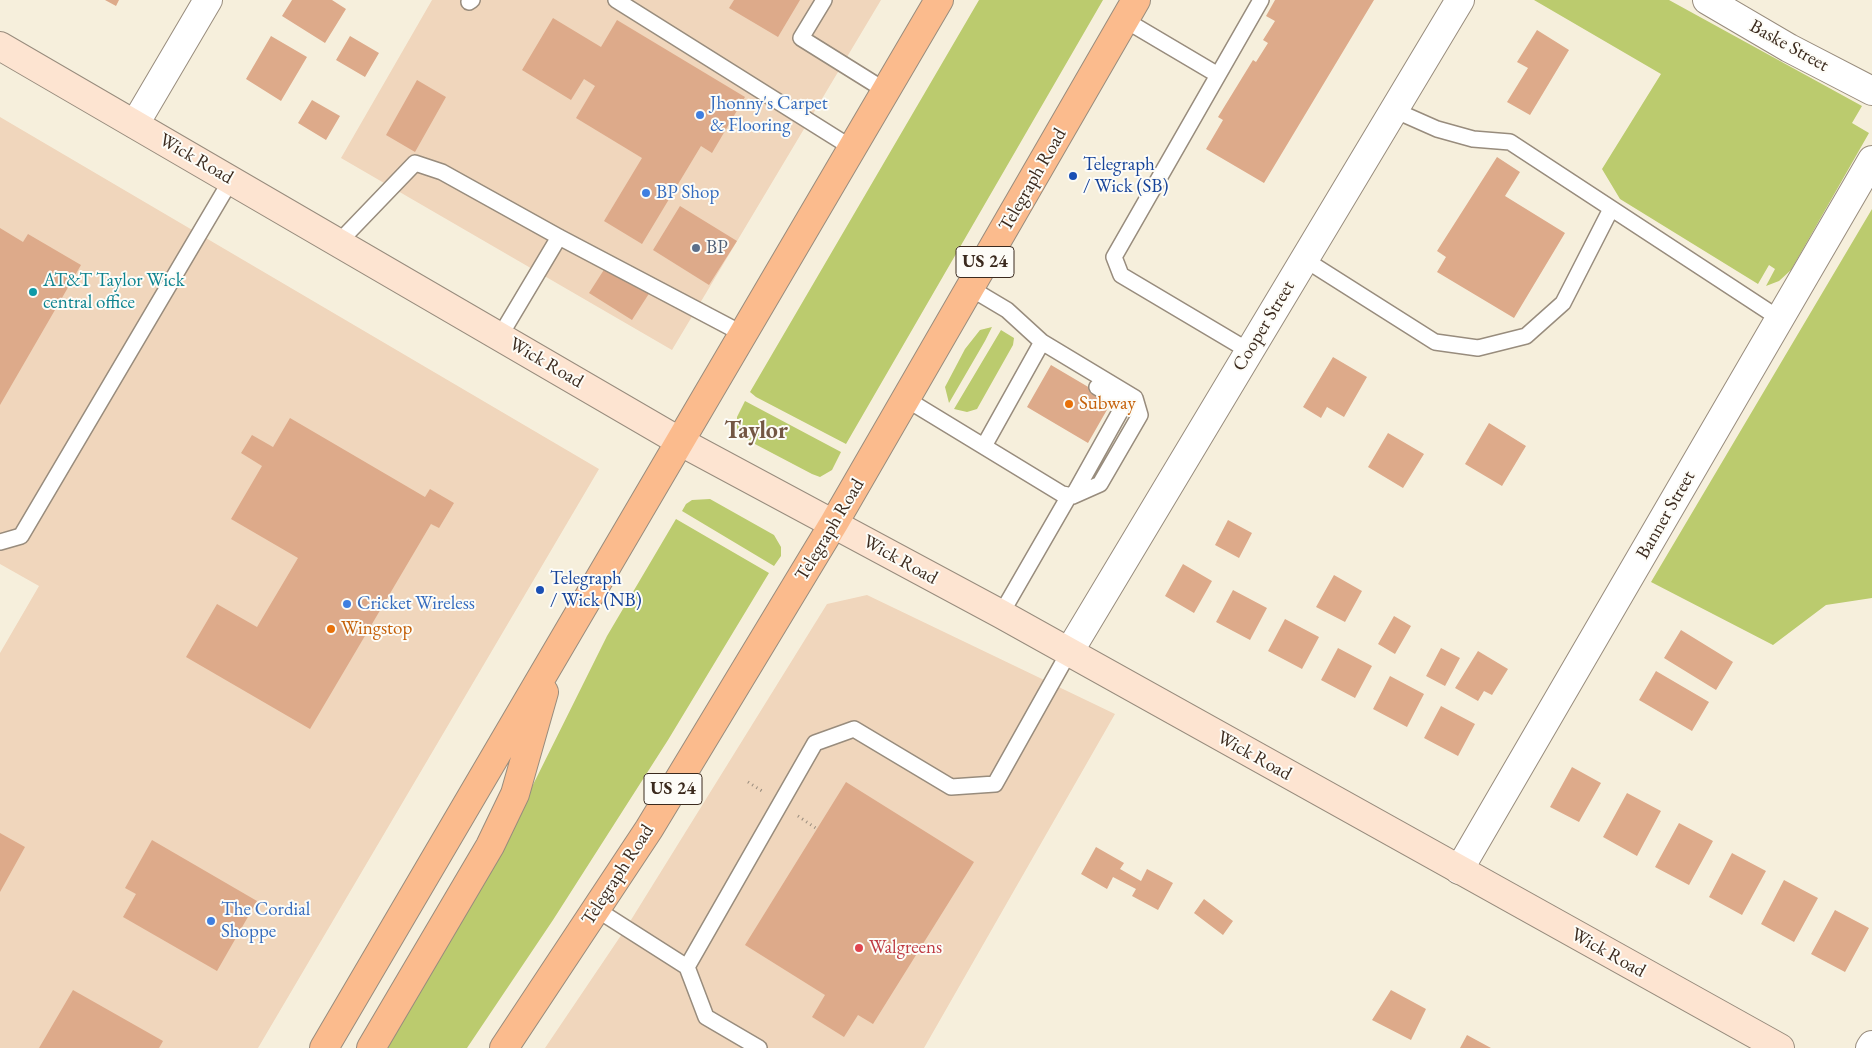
<!DOCTYPE html>
<style>
body{margin:0}
canvas{display:block;background:#f6efdc}
</style>
<canvas width="1872" height="1048"></canvas>
<script>
const g = document.querySelector('canvas').getContext('2d');
g.lineJoin = 'round';
function paint(path, color) { g.fillStyle = color; g.fill(path, 'evenodd'); }
const toPath = rows => new Path2D(rows.map(r => 'M' + r).join(''));
function stroke(path, color, width, dash) { g.strokeStyle = color; g.lineWidth = width; g.lineCap = dash ? 'butt' : 'round'; g.setLineDash(dash || []); g.stroke(path); }
function label(font, color, halo, rows, align = 'center') {
  g.font = font + ' "EB Garamond",serif'; g.lineWidth = 4; g.setLineDash([]); g.textBaseline = 'middle'; g.strokeStyle = halo; g.fillStyle = color; for (const [text, x, y, turn = 0] of rows) {
    g.save(); g.translate(x, y); g.rotate((+turn || 0) * Math.PI / 180); g.textAlign = isNaN(turn) ? turn : align; if (halo) g.strokeText(text, 0, 0); g.fillText(text, 0, 0); g.restore();
  }
}
paint(toPath([
 [432,0,881,0,672,350,341,158],
 [0,117,599,469,258,1048,0,1048,0,653,39,586,0,564],
 [867,595,1115,714,924,1048,545,1048,626,928,827,604]
]), '#f0d6bc');
paint(toPath([
 [979,0,1103,0,846,444,756,397,750,392],
 [1534,0,1669,0,1862,106,1852,123,1869,133,1791,270,1779,281,1766,286,1775,269,1769,265,1758,284,1620,199,1602,169,1661,74],
 [1872,209,1872,598,1826,605,1773,645,1651,582],
 [992,327,985,341,949,403,945,387,965,349,980,330],
 [1001,330,1014,338,1013,345,977,409,967,412,954,409],
 [745,401,841,452,832,470,820,477,812,474,753,443,737,431,737,417],
 [710,499,774,535,781,547,781,556,774,566,682,511,686,504,692,500],
 [676,519,769,573,668,740,553,920,467,1048,384,1048,508,835,607,636]
]), '#bbcb6e');
paint(toPath([
 [105,0,119,0,116,6],
 [292,0,332,0,346,9,325,43,282,16],
 [734,0,800,0,778,37,729,8],
 [1275,0,1374,0,1264,183,1206,149,1223,120,1218,117,1253,60,1256,62,1268,43,1263,40,1275,21,1266,16],
 [553,18,601,47,617,20,745,97,712,153,701,146,642,244,604,221,642,158,576,118,595,86,584,79,571,100,522,70],
 [1537,30,1569,50,1530,115,1507,102,1528,68,1517,62],
 [271,36,307,57,281,101,246,79],
 [350,36,379,53,365,77,336,60],
 [417,80,446,97,415,152,386,135],
 [312,100,340,116,326,140,298,123],
 [1497,157,1520,172,1505,196,1565,233,1514,318,1437,272,1446,257,1437,251],
 [680,206,737,241,709,285,653,250],
 [0,228,23,242,28,234,81,265,0,405],
 [607,265,650,292,632,320,589,293],
 [1333,357,1367,377,1344,417,1327,407,1321,418,1303,407],
 [1051,365,1112,401,1088,443,1027,407],
 [290,418,425,497,430,489,454,503,439,528,431,524,310,729,186,657,217,604,257,627,298,558,231,519,262,466,241,453,252,435,273,447],
 [1489,423,1526,446,1502,486,1465,464],
 [1388,433,1424,454,1403,488,1368,467],
 [1228,520,1252,533,1239,558,1215,545],
 [1183,564,1212,581,1194,613,1165,596],
 [1334,575,1362,591,1345,622,1316,607],
 [1233,590,1267,608,1250,640,1216,622],
 [1394,616,1411,626,1395,654,1378,644],
 [1285,619,1319,637,1302,669,1268,651],
 [1681,630,1733,662,1716,690,1664,658],
 [1338,648,1372,666,1355,698,1321,680],
 [1441,648,1460,658,1445,686,1426,676],
 [1478,651,1508,669,1492,695,1484,691,1478,701,1455,688],
 [1656,671,1709,702,1692,731,1639,700],
 [1390,676,1424,694,1407,727,1373,709],
 [1441,706,1475,724,1458,756,1424,738],
 [1572,767,1601,783,1579,822,1550,807],
 [846,782,974,862,873,1024,858,1015,844,1037,812,1017,825,995,745,945],
 [1627,793,1661,811,1637,856,1603,837],
 [1679,823,1713,841,1689,885,1655,867],
 [0,833,25,847,0,892],
 [152,840,257,901,217,971,123,917,136,894,125,888],
 [1096,847,1124,863,1120,869,1141,881,1147,869,1173,883,1158,910,1132,896,1136,889,1113,877,1107,889,1081,874],
 [1732,853,1766,871,1742,915,1709,897],
 [1784,880,1818,898,1794,942,1761,924],
 [1204,899,1233,921,1223,935,1194,913],
 [1835,910,1869,928,1845,972,1811,954],
 [73,990,163,1041,159,1048,39,1048],
 [1391,990,1426,1009,1411,1040,1372,1020],
 [1467,1035,1491,1048,1460,1048]
]), '#ddaa8a');
const lane = toPath([
 [616,0,852,148],
 [824,0,801,38,886,91],
 [469,2,472,0],
 [1125,20,1218,75],
 [1394,110,1437,129,1473,139,1510,142,1780,319],
 [339,242,415,163,442,172,559,237,743,334],
 [1304,259,1435,342,1478,348,1526,336,1563,303,1611,209],
 [500,336,559,237],
 [1249,351,1121,275,1114,257,1261,0],
 [906,399,1062,494,1073,496,1100,484,1140,415,1135,398,1042,342,1007,310,970,288],
 [984,446,1042,342],
 [1073,496,1121,410,1114,397,1097,387],
 [0,542,21,536,231,180],
 [1001,614,1069,496],
 [596,909,687,967],
 [759,1048,706,1017,687,967,815,743,854,729,951,787,995,784,1069,652]
]);
const street = toPath([
 [1707,0,1789,48,1872,91],
 [135,124,208,0],
 [1069,652,1460,0],
 [1459,870,1872,160],
 [1870,1048,1872,1045]
]);
const secondary = toPath([
 [0,46,679,441,1001,614,1780,1048]
]);
const primary = toPath([
 [324,1048,939,0],
 [371,1048,490,846,515,794,544,692],
 [504,1048,649,829,834,523,1136,0]
]);
stroke(lane, '#988c7d', 18);
stroke(street, '#988c7d', 30);
stroke(secondary, '#988c7d', 30);
stroke(primary, '#988c7d', 30);
stroke(toPath([
 [748,782,762,791],
 [798,816,817,829]
]), '#988c7d', 3, [1, 4]);
stroke(lane, '#fff', 15);
stroke(street, '#fff', 28);
stroke(secondary, '#fde4d1', 28);
stroke(primary, '#fbbb8d', 28);
for (const [x, y, r, color] of [
 [700,115,5,"#3f7fe0"],
 [1073,176,5,"#1a4fb4"],
 [646,193,5,"#3f7fe0"],
 [696,248,5,"#5c6f8a"],
 [33,292,5,"#0f9aa8"],
 [1069,404,5,"#e8710a"],
 [540,590,5,"#1a4fb4"],
 [347,604,5,"#3f7fe0"],
 [331,629,5,"#e8710a"],
 [211,921,5,"#3f7fe0"],
 [859,948,5,"#e0444e"]
]) { const dot = new Path2D(); dot.arc(x, y, r, 0, 2 * Math.PI); g.fillStyle = color; g.fill(dot); stroke(dot, '#fdfcf7', 2); }
for (const [x, y, w] of [
 [985,262,58],
 [673,789,58]
]) { const box = new Path2D(); box.roundRect(x - w / 2, y - 15.5, w, 31, 4); g.fillStyle = '#fdfcf7'; g.fill(box); stroke(box, '#3b2a1e', 1); }
label('bold 18px', '#3b2a1e', null, [
 ["US 24",985,262],
 ["US 24",673,789]
]);
label('19px', '#3b2a1e', '#fdfcf7', [
 ["Baske Street",1789,46,29],
 ["Wick Road",196,159,30],
 ["Telegraph Road",1033,180,-60],
 ["Cooper Street",1264,326,-59],
 ["Wick Road",546,363,30],
 ["Banner Street",1666,515,-60],
 ["Telegraph Road",830,530,-59],
 ["Wick Road",900,560,29],
 ["Wick Road",1254,756,29],
 ["Telegraph Road",618,875,-57],
 ["Wick Road",1608,953,29]
]);
label('19px', '#366cbe', '#fdfcf7', [
 ["Jhonny's Carpet",710,104],
 ["& Flooring",710,126],
 ["BP Shop",656,193],
 ["Cricket Wireless",357,604],
 ["The Cordial",221,910],
 ["Shoppe",221,932]
], 'left');
label('19px', '#164399', '#fdfcf7', [
 ["Telegraph",1083,165],
 ["/ Wick (SB)",1083,187],
 ["Telegraph",550,579],
 ["/ Wick (NB)",550,601]
], 'left');
label('19px', '#4e5e75', '#fdfcf7', [
 ["BP",706,248]
], 'left');
label('19px', '#0d838f', '#fdfcf7', [
 ["AT&T Taylor Wick",43,281],
 ["central office",43,303]
], 'left');
label('19px', '#c56008', '#fdfcf7', [
 ["Subway",1079,404],
 ["Wingstop",341,629]
], 'left');
label('19px', '#be3a42', '#fdfcf7', [
 ["Walgreens",869,948]
], 'left');
label('bold 24px', '#745744', '#fdfcf7', [
 ["Taylor",756,431]
]);
</script>
